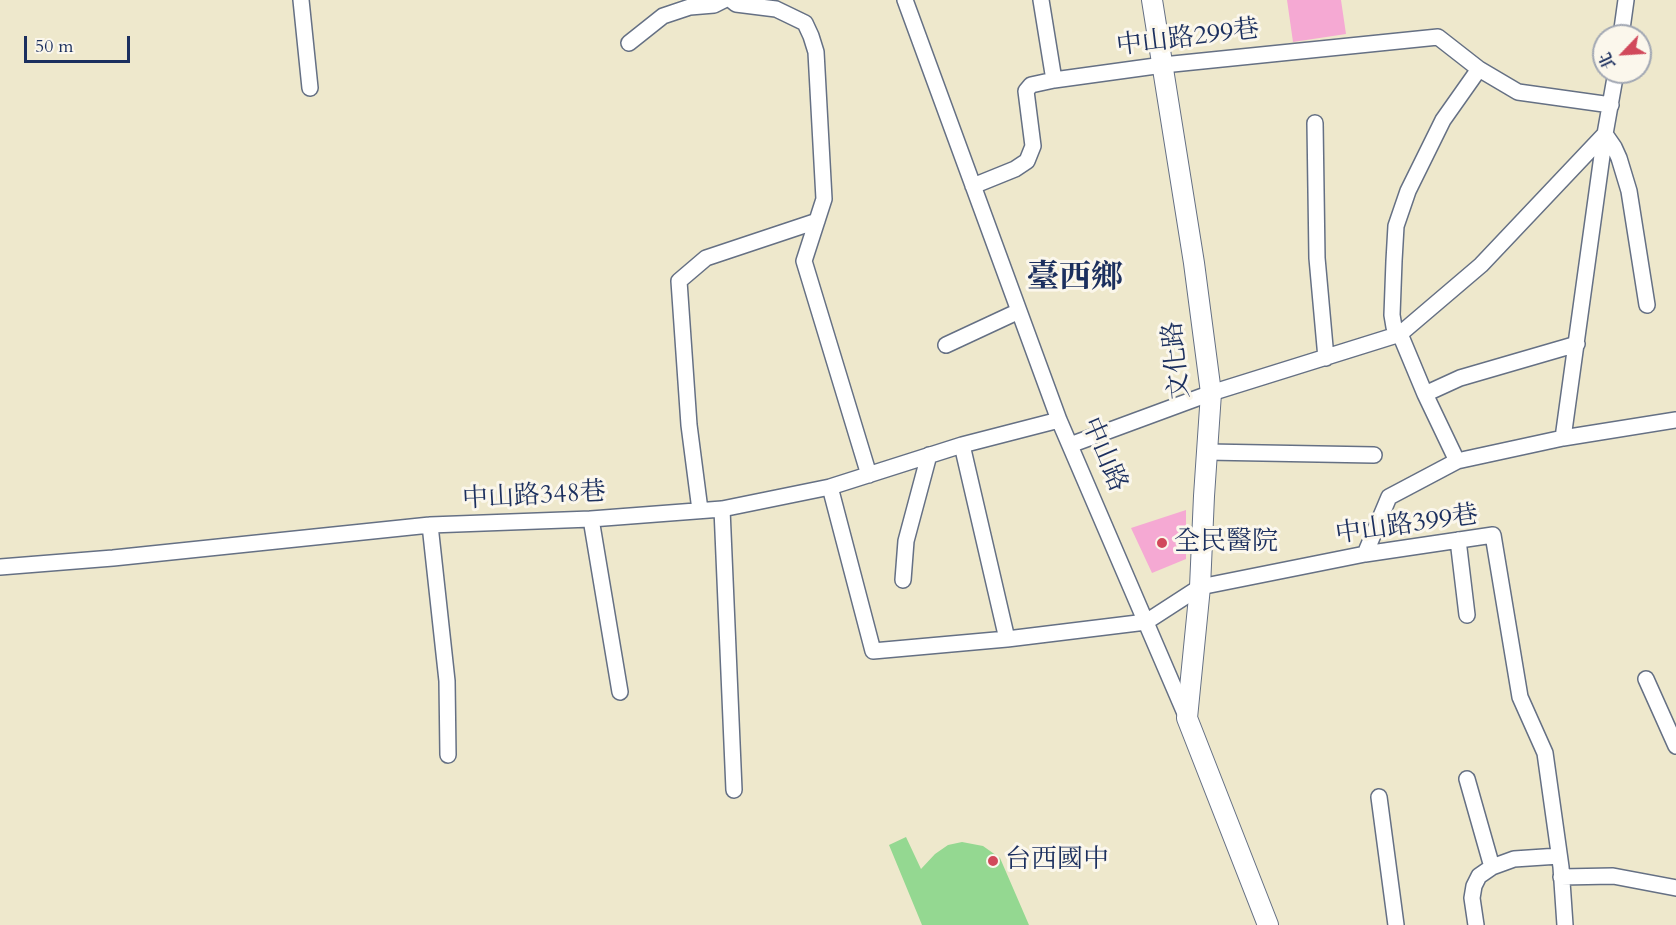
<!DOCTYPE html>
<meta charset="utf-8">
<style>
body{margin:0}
#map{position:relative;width:1676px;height:925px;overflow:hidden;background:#eee8cc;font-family:Cardo,"Noto Serif TC",serif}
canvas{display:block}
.north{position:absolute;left:1592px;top:24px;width:60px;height:60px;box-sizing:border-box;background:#fbf7ec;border:2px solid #a1a7b3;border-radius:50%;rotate:245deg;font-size:16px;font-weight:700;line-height:24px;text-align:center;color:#1b2f5e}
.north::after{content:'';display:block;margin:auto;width:21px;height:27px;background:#d1495b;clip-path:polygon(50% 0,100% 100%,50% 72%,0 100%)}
.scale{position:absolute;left:24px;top:36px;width:106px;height:27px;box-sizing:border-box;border:3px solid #1b2f5e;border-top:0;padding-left:8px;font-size:18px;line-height:21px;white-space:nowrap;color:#1b2f5e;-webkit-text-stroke:4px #fbf7ec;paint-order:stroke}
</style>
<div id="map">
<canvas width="1676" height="925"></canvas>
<div class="north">北</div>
<div class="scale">50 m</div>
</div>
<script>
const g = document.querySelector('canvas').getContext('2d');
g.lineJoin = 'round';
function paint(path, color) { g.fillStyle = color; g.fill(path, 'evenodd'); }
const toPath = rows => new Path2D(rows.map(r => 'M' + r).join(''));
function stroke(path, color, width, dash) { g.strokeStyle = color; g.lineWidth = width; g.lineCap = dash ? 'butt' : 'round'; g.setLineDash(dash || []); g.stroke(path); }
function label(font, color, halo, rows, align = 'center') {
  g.font = font + ' Cardo,"Noto Serif TC",serif'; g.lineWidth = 6; g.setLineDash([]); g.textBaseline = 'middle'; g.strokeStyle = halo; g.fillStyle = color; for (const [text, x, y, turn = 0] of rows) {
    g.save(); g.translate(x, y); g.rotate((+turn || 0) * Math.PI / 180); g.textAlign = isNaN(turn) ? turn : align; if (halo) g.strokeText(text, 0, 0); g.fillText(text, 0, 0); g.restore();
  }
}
paint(toPath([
 [906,837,921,869,935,854,948,845,962,842,983,846,1000,858,1029,925,922,925,889,845]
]), '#94d891');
paint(toPath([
 [1287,0,1341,0,1346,34,1293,42],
 [1186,510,1186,559,1152,573,1131,528]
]), '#f5a9d3');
const minor = toPath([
 [301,0,310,88],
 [731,0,736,4,776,9,805,23,811,36,816,52,824,199,804,261,869,475],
 [905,0,1059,420,1187,718],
 [1041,0,1054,80],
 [1621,36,1626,0],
 [629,43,663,16,690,7,714,5,724,0],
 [1315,123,1317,258,1326,358],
 [973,186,1015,169,1027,161,1033,146,1026,91,1031,85,1054,80,1163,65,1438,37,1479,69,1518,92,1611,105],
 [946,345,1019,311],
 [1425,394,1460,378,1577,344],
 [1563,438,1605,134,1616,72],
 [962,445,1007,639],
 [1070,445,1211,393,1400,334,1481,265,1605,134,1614,147,1619,158,1629,191,1647,305],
 [1207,452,1374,455],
 [1457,461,1425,394,1400,334,1394,327,1392,315,1394,261,1396,226,1408,191,1443,120,1479,69],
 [830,487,873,651,1007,639,1146,622,1200,587,1365,554,1493,535,1520,697,1545,753,1561,867,1565,925],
 [722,509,734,790],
 [700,510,689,425,679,281,706,258,817,221],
 [591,519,620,692],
 [430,525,447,681,448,755],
 [1458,540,1467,615],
 [1365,554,1389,497,1457,461,1563,438,1676,420],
 [0,567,113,558,430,525,591,519,722,509,830,487,962,445,1059,420],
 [903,580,906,541,929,455],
 [1646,679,1676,746],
 [1467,779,1492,867],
 [1379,797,1396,925],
 [1561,877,1613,876,1676,888],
 [1476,925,1472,898,1474,886,1479,876,1492,867,1514,859,1559,856]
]);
const major = toPath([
 [1152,0,1194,263,1211,393,1204,496,1200,587,1187,718,1268,925]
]);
stroke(minor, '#657084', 18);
stroke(major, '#657084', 22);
stroke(minor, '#fff', 15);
stroke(major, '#fff', 20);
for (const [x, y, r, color] of [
 [1162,543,6,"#d1495b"],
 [993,861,6,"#d1495b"]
]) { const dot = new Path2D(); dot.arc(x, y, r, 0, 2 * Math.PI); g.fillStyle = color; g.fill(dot); stroke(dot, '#fbf7ec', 2); }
label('26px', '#1b2f5e', '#fbf7ec', [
 ["中山路299巷",1188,39,-7],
 ["文化路",1178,360,-96],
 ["中山路",1103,455,67],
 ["中山路348巷",534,497,-3],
 ["中山路399巷",1407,526,-8]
]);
label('26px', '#1b2f5e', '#fbf7ec', [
 ["全民醫院",1174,543],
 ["台西國中",1005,861]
], 'left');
label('bold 32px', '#1b2f5e', '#fbf7ec', [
 ["臺西鄉",1075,280]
]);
</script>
